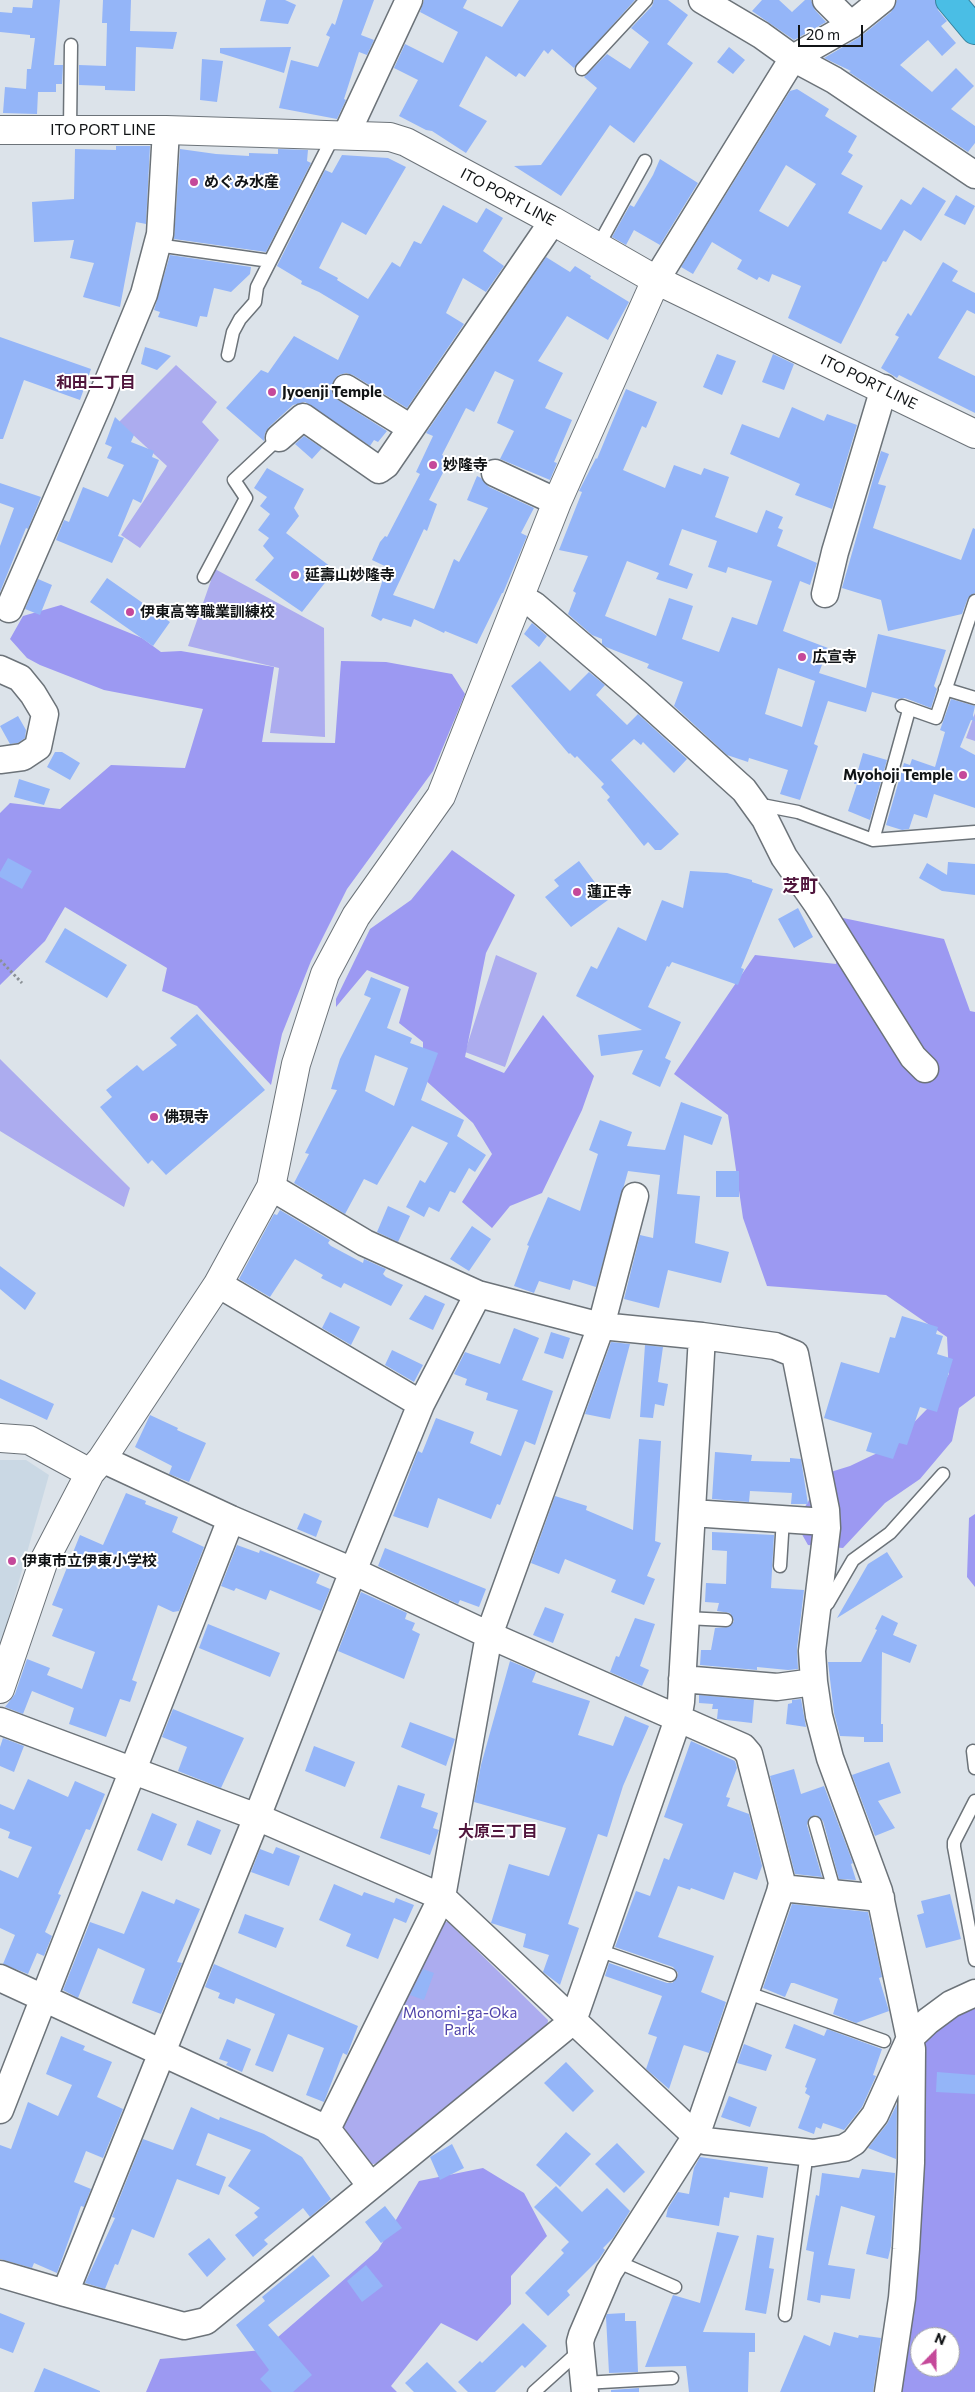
<!DOCTYPE html>
<meta charset="utf-8">
<style>
body{margin:0}
#map{position:relative;width:975px;height:2392px;overflow:hidden;background:#dce3ea;font-family:Commissioner,sans-serif}
canvas{display:block}
.north{position:absolute;left:910px;top:2327px;width:50px;height:50px;box-sizing:border-box;background:#fff;border:1px solid #a0a1a2;border-radius:50%;rotate:22deg;font-size:14px;font-weight:700;line-height:20px;text-align:center;color:#111416}
.north::after{content:'';display:block;margin:auto;width:18px;height:22px;background:#c5499a;clip-path:polygon(50% 0,100% 100%,50% 72%,0 100%)}
.scale{position:absolute;left:798px;top:25px;width:65px;height:22px;box-sizing:border-box;border:2px solid #111416;border-top:0;padding-left:6px;font-size:15px;line-height:18px;white-space:nowrap;color:#111416;-webkit-text-stroke:4px #fff;paint-order:stroke}
</style>
<div id="map">
<canvas width="975" height="2392"></canvas>
<div class="north">N</div>
<div class="scale">20 m</div>
</div>
<script>
const g = document.querySelector('canvas').getContext('2d');
g.lineJoin = 'round';
function paint(path, color) { g.fillStyle = color; g.fill(path, 'evenodd'); }
const toPath = rows => new Path2D(rows.map(r => 'M' + r).join(''));
function stroke(path, color, width, dash) { g.strokeStyle = color; g.lineWidth = width; g.lineCap = dash ? 'butt' : 'round'; g.setLineDash(dash || []); g.stroke(path); }
function label(font, color, halo, rows, align = 'center') {
  g.font = font + ' Commissioner,"Noto Sans JP",sans-serif'; g.lineWidth = 4; g.setLineDash([]); g.textBaseline = 'middle'; g.strokeStyle = halo; g.fillStyle = color; for (const [text, x, y, turn = 0] of rows) {
    g.save(); g.translate(x, y); g.rotate((+turn || 0) * Math.PI / 180); g.textAlign = isNaN(turn) ? turn : align; if (halo) g.strokeText(text, 0, 0); g.fillText(text, 0, 0); g.restore();
  }
}
paint(toPath([
 [0,1460,26,1460,49,1475,0,1648]
]), '#cad8e4');
paint(toPath([
 [176,365,217,402,202,422,219,440,140,548,121,535,167,466,119,422],
 [215,569,324,628,325,737,270,733,279,668,188,646],
 [975,713,975,741,966,738],
 [496,955,537,973,505,1067,465,1052],
 [0,1059,130,1188,124,1207,0,1131],
 [439,1922,448,1922,548,2020,547,2029,379,2163,368,2165,344,2134,343,2126]
]), '#acacef');
paint(toPath([
 [61,605,142,638,161,652,181,651,274,667,262,742,335,743,341,661,386,662,452,674,465,694,433,771,347,889,311,961,282,1034,271,1085,197,1006,162,991,167,968,65,907,45,941,0,985,0,813,10,803,60,809,111,765,185,768,203,709,104,690,40,665,27,658,10,639,23,616],
 [452,850,515,895,486,953,465,1057,504,1073,543,1015,594,1076,582,1110,542,1193,510,1206,492,1228,462,1202,492,1154,473,1123,423,1078,423,1042,399,1023,409,987,367,970,336,1007,336,999,370,929,411,900],
 [843,918,944,939,970,1011,975,1012,975,1396,959,1408,952,1441,920,1479,885,1503,843,1548,808,1545,795,1522,808,1502,821,1475,850,1466,890,1447,928,1408,949,1374,947,1337,886,1295,767,1286,743,1218,728,1115,674,1074,755,955,836,964],
 [975,1514,975,1587,967,1577,969,1518],
 [975,1999,975,2392,881,2392,913,2055,937,2015],
 [920,2337,950,2337,950,2367,920,2367],
 [483,2168,524,2193,547,2236,511,2276,511,2304,477,2341,441,2323,391,2386,397,2392,146,2392,160,2359,263,2350,378,2250,419,2181]
]), '#9c99f2');
paint(toPath([
 [33,0,60,0,54,65,63,65,62,84,56,84,56,92,38,92,37,114,3,113,5,87,26,89,27,69,31,69,35,38,30,38,30,35,0,32,0,12,12,13,13,7,32,8],
 [103,0,131,0,130,31,177,32,173,49,136,47,135,91,105,90,105,86,79,85,79,65,106,66,107,23,102,23],
 [266,0,285,0,296,5,288,24,260,21],
 [343,0,374,0,361,35,374,40,367,55,359,52,344,99,346,100,337,119,279,108,291,60,318,67,330,37,326,35,332,23,335,25],
 [424,0,467,0,463,8,502,27,519,0,635,0,574,68,552,49,548,54,544,50,525,77,519,73,516,77,486,56,459,106,487,121,466,153,432,131,426,130,399,116,418,80,394,68,405,44,443,63,458,32,420,12],
 [654,0,668,0,688,15,667,44,693,63,634,143,610,125,561,196,514,166,541,165,597,88,584,77,607,54,630,69,649,42,631,28,652,6],
 [762,0,779,0,792,12,805,0,811,0,815,10,826,22,794,40,752,11],
 [897,0,935,0,938,10,947,21,941,26,956,43,942,56,928,40,900,65,932,92,956,68,974,86,951,109,975,126,975,143,968,152,849,72,851,71,824,58,860,37,891,12],
 [291,47,284,73,220,53,220,48],
 [729,47,745,60,733,74,717,62],
 [202,59,223,61,217,102,200,100],
 [797,89,829,109,825,116,857,136,848,152,853,155,841,174,863,186,848,213,881,230,901,199,911,205,923,187,946,201,921,241,904,230,886,262,883,261,841,344,788,318,801,286,772,274,769,282,759,277,757,280,737,269,742,260,712,242,693,274,681,267,790,91],
 [786,165,816,184,788,227,759,211],
 [116,146,150,146,146,224,136,222,120,307,83,297,94,263,70,258,74,240,34,242,32,202,74,199,75,149,116,150],
 [180,149,216,154,249,156,249,153,278,154,278,149,308,150,307,161,311,163,266,252,174,239],
 [342,155,388,158,406,167,366,235,342,222,319,268,338,278,337,280,368,299,392,262,400,267,414,241,421,244,443,205,477,223,486,208,503,218,483,251,504,266,486,292,463,278,446,313,464,324,407,408,353,375,346,373,339,375,334,380,331,388,333,395,338,400,387,431,378,442,374,440,370,446,305,402,293,405,269,427,265,433,264,441,226,408,261,370,268,373,294,336,338,360,359,316,319,292,301,284,302,281,277,266,325,170,332,173],
 [660,159,698,183,660,245,634,230,626,245,612,237,630,205,634,207,653,175],
 [956,195,975,206,965,225,944,215],
 [170,255,251,267,250,274,231,292,214,288,207,317,200,316,197,327,158,317,160,312,154,310],
 [546,257,570,272,575,266,591,276,590,278,629,302,608,340,567,316,538,361,563,373,545,408,572,420,554,462,557,463,550,480,500,459,514,431,497,423,514,380,495,371,474,412,466,408,442,455,450,459,429,500,437,504,427,531,424,529,393,595,434,609,454,559,459,562,488,508,467,500,477,476,481,478,489,487,534,508,521,533,527,536,503,593,502,593,477,644,445,631,444,633,414,619,411,627,383,618,381,621,371,616,387,567,372,560,380,542,385,536,387,537,420,474,416,472,433,436,426,433],
 [943,262,958,271,952,281,975,293,975,314,967,310,938,358,975,376,975,413,899,375,897,378,881,368,899,337,895,335,908,313,911,316],
 [0,337,91,369,80,400,24,380,3,439,0,439],
 [145,347,158,351,171,356,157,370,141,364],
 [717,354,736,361,722,395,703,387],
 [773,354,794,364,784,390,762,382],
 [626,389,657,402,646,428,642,426,623,470,665,488,674,465,701,475,704,468,729,477,715,517,757,533,766,510,783,517,778,528,783,530,777,546,817,563,810,585,800,581,783,631,828,648,819,673,866,688,878,634,946,650,934,686,937,689,931,708,905,698,898,699,872,692,866,712,828,701,814,744,818,746,800,800,780,794,788,770,749,758,748,762,727,755,674,706,683,682,647,668,649,664,606,647,602,644,602,639,592,635,568,614,576,593,573,591,588,556,559,550,582,492,579,491,596,458,597,459],
 [682,529,717,541,708,567,726,573,728,567,772,581,757,625,732,617,719,652,682,639,693,606,669,598,656,636,605,616,627,561,659,573,656,579,687,589,693,574,669,565],
 [778,668,815,681,802,727,765,714],
 [792,407,824,421,827,414,857,425,832,509,795,495,800,484,730,454,742,424,779,438],
 [115,417,134,435,131,442,154,451,152,457,159,460,141,503,133,499,118,536,124,538,112,563,56,540,64,520,69,522,83,487,108,497,124,465,107,458,112,447,105,444],
 [304,436,322,448,312,459,295,444],
 [881,451,889,454,878,484,886,486,873,528,961,560,973,528,975,529,975,593,968,598,962,614,888,631,881,600,842,588],
 [267,468,304,489,294,508,299,516,286,533,335,570,302,612,255,580,274,558,263,546,269,538,258,530,270,514,260,506,267,497,254,488],
 [0,483,41,497,28,529,26,528,0,592,0,546,14,508,0,503],
 [107,578,170,622,153,646,90,602],
 [38,579,52,585,40,615,25,609],
 [532,623,547,636,539,647,524,634],
 [540,661,570,691,589,672,605,685,596,695,627,725,638,714,687,759,674,773,643,742,641,745,634,739,611,760,679,834,661,850,655,850,648,842,644,846,607,800,610,797,601,787,604,784,577,756,575,758,570,753,569,754,511,686],
 [951,699,975,706,973,715,975,721,971,720,960,747,975,755,975,808,934,794,927,818,914,814,909,829,902,830,886,825,904,763,910,765,912,759,935,767,945,732,940,730],
 [18,716,26,730,25,738,18,743,10,744,0,726],
 [55,752,62,752,80,763,70,780,47,767],
 [863,753,887,760,870,820,848,811,857,784,854,784],
 [19,779,50,789,44,805,14,797],
 [8,858,32,871,22,889,0,877,0,872],
 [579,861,608,900,571,927,545,897,559,886,554,880],
 [948,862,975,864,975,895,942,891,919,878,927,863,947,875],
 [690,871,727,873,752,880,752,882,773,889,741,968,744,969,738,985,672,962,669,967,667,966,648,1007,681,1022,665,1058,671,1061,660,1087,632,1074,643,1050,601,1056,598,1035,642,1030,576,996,591,966,597,969,618,927,646,941,662,900,683,908],
 [798,908,813,937,794,948,778,919],
 [65,928,127,965,107,998,45,962],
 [371,977,401,989,387,1028,412,1038,410,1043,438,1053,421,1100,464,1120,457,1136,486,1155,475,1172,469,1168,455,1193,450,1191,439,1212,429,1207,424,1217,406,1207,420,1180,425,1183,448,1143,412,1126,377,1185,364,1179,345,1214,294,1183,309,1154,305,1153,337,1090,331,1089,340,1059,371,998,364,995],
 [375,1055,408,1068,394,1106,365,1091],
 [197,1014,265,1090,166,1175,152,1160,148,1164,100,1107,112,1097,106,1090,137,1065,143,1071,177,1045,170,1038],
 [681,1102,722,1117,712,1145,684,1135,677,1194,700,1196,695,1243,729,1252,721,1283,668,1270,659,1308,624,1299,640,1235,653,1238,660,1175,628,1171,596,1287,573,1280,570,1290,539,1281,534,1293,514,1286,529,1246,527,1245,548,1197,580,1211,598,1154,589,1150,600,1120,632,1132,627,1146,665,1150],
 [716,1171,739,1171,739,1197,716,1197],
 [388,1206,410,1216,398,1242,377,1232],
 [280,1210,330,1240,328,1243,331,1246,363,1263,364,1259,386,1269,383,1274,386,1277,403,1285,391,1306,344,1283,341,1288,321,1278,323,1275,295,1259,270,1297,239,1279,274,1214,277,1215],
 [472,1226,491,1239,469,1271,450,1259],
 [0,1266,36,1293,25,1310,0,1289],
 [425,1295,445,1304,433,1330,409,1319],
 [330,1312,360,1327,351,1345,322,1328],
 [902,1316,938,1327,936,1334,943,1336,937,1354,953,1359,937,1412,920,1407,907,1445,899,1443,893,1459,866,1451,872,1433,824,1418,841,1362,879,1373,890,1337,895,1338],
 [514,1328,539,1338,522,1380,553,1391,535,1445,525,1441,500,1505,497,1504,491,1519,438,1498,428,1528,393,1516,418,1451,422,1453,436,1418,474,1432,470,1443,501,1456,518,1410,486,1400,488,1393,465,1385,467,1379,454,1374,465,1352,500,1364],
 [551,1332,570,1338,563,1359,544,1353],
 [611,1342,630,1344,610,1419,585,1414],
 [645,1345,663,1347,658,1382,668,1384,664,1406,655,1404,653,1418,640,1417],
 [392,1350,423,1365,414,1382,385,1365],
 [0,1379,54,1404,47,1420,0,1398],
 [150,1415,178,1428,177,1430,206,1443,189,1482,169,1474,172,1466,135,1447],
 [639,1439,661,1441,655,1541,661,1543,647,1576,655,1579,644,1605,611,1592,616,1580,565,1559,559,1574,531,1563,555,1496,587,1506,586,1510,633,1530],
 [715,1452,752,1455,751,1461,790,1462,790,1458,801,1459,808,1504,791,1504,792,1493,750,1491,749,1502,712,1499],
 [126,1493,146,1501,145,1504,178,1517,172,1532,204,1547,179,1611,173,1612,158,1605,132,1680,137,1682,130,1702,120,1699,106,1737,69,1724,74,1708,32,1691,23,1714,5,1707,15,1694,27,1659,50,1668,47,1675,82,1689,95,1652,52,1636,63,1609,52,1605,80,1535,103,1545],
 [304,1513,322,1521,316,1537,297,1529],
 [712,1532,774,1535,771,1588,804,1590,797,1649,798,1669,788,1670,757,1667,757,1670,700,1665,701,1650,711,1650,715,1628,729,1627,734,1621,730,1613,717,1611,719,1603,705,1602,706,1583,726,1584,727,1551,712,1550],
 [237,1545,259,1553,260,1550,320,1574,316,1583,330,1589,321,1611,270,1590,266,1600,236,1588,234,1591,221,1586],
 [385,1548,486,1589,479,1607,460,1600,458,1604,378,1566],
 [887,1552,903,1577,837,1618,868,1564],
 [361,1592,407,1613,405,1619,415,1623,412,1630,420,1634,404,1679,338,1651],
 [545,1607,564,1614,553,1643,533,1635],
 [882,1615,898,1623,893,1635,917,1645,910,1663,882,1652,881,1724,883,1724,883,1742,864,1742,864,1737,840,1736,834,1713,828,1662,861,1662,877,1630,875,1629],
 [635,1618,655,1624,640,1666,649,1670,642,1686,610,1672,616,1656,619,1657],
 [208,1624,280,1653,270,1677,199,1648],
 [510,1661,536,1672,532,1682,590,1701,578,1735,613,1746,625,1716,649,1726,623,1786,607,1837,598,1834,568,1924,579,1928,560,1985,543,1972,549,1955,523,1947,526,1934,491,1923,509,1864,549,1876,566,1828,474,1802,481,1765],
 [699,1695,754,1700,752,1723,717,1719,718,1709,712,1709,713,1704,699,1703],
 [801,1699,806,1727,786,1724,788,1704,792,1703,792,1700],
 [173,1709,244,1738,221,1788,178,1771,187,1747,162,1737],
 [410,1722,455,1739,446,1766,401,1747],
 [3,1738,24,1746,14,1772,0,1766,0,1747],
 [691,1741,735,1761,737,1768,726,1797,730,1798,727,1806,749,1814,762,1866,757,1880,734,1872,724,1900,691,1888,690,1890,678,1886,658,1937,714,1956,701,1992,726,2002,709,2053,684,2045,683,2047,669,2089,646,2069,657,2037,648,2034,662,1996,605,1976,609,1963,667,1983,672,1983,677,1978,678,1973,673,1967,615,1947,636,1891,650,1896,664,1858,669,1860,683,1824,664,1817],
 [314,1746,355,1762,345,1787,305,1771],
 [889,1762,901,1793,878,1801,895,1828,875,1836,852,1775],
 [794,1769,801,1794,824,1786,853,1863,851,1864,856,1880,839,1879,823,1821,816,1815,809,1818,807,1825,822,1877,795,1874,770,1776],
 [28,1779,68,1797,75,1781,105,1794,90,1830,86,1829,58,1894,61,1895,45,1932,52,1936,44,1956,37,1953,28,1974,3,1964,15,1935,0,1928,0,1870,18,1878,32,1847,8,1838,10,1832,0,1828,0,1804,14,1810],
 [398,1785,425,1794,421,1807,438,1813,433,1828,439,1830,430,1855,380,1838],
 [152,1813,177,1824,162,1861,137,1850],
 [197,1820,221,1830,211,1855,187,1845],
 [276,1847,300,1856,289,1886,251,1872,260,1849,273,1854],
 [334,1884,362,1896,364,1892,394,1903,396,1898,414,1905,406,1923,394,1918,378,1959,346,1946,351,1934,319,1920],
 [142,1891,174,1904,176,1899,200,1909,177,1962,182,1963,161,2014,132,2003,145,1969,98,1948,78,1998,63,1990,90,1922,124,1934],
 [950,1894,961,1939,926,1948,917,1915,924,1913,921,1901],
 [792,1904,868,1912,882,1977,879,1978,889,2011,856,2023,833,2014,838,1999,794,1983,791,1983,785,1997,763,1988],
 [245,1914,284,1928,276,1948,238,1933],
 [214,1964,358,2026,347,2055,343,2053,324,2102,306,2095,324,2048,288,2034,273,2072,255,2065,275,2014,236,1998,234,2004,218,1998,220,1993,205,1987],
 [423,1969,434,1973,424,2000,410,1995],
 [794,2024,824,2036,827,2029,882,2049,873,2075,876,2076,862,2107,844,2130,823,2123,821,2129,816,2127,814,2134,798,2128,810,2096,805,2093,807,2088,805,2087,816,2059,785,2048],
 [61,2036,85,2046,83,2050,112,2062,97,2097,123,2109,103,2158,86,2151,74,2182,91,2189,84,2207,81,2206,57,2273,34,2263,32,2268,0,2259,0,2145,11,2149,28,2102,58,2116,72,2085,46,2074],
 [227,2039,251,2049,242,2072,226,2065,228,2062,219,2059],
 [744,2044,772,2055,766,2071,737,2063],
 [566,2062,594,2091,573,2112,544,2083],
 [937,2072,975,2075,975,2094,936,2092],
 [729,2096,757,2107,750,2127,721,2117],
 [897,2104,896,2159,868,2148,887,2124],
 [191,2107,219,2120,220,2117,264,2134,302,2157,331,2199,310,2217,303,2208,264,2240,268,2244,253,2257,235,2235,258,2217,254,2213,260,2208,228,2186,251,2150,208,2133,196,2165,226,2177,219,2195,177,2179,154,2238,132,2229,118,2265,115,2264,105,2289,85,2283,115,2218,112,2217,143,2139,173,2150],
 [566,2132,591,2154,560,2187,536,2165],
 [617,2143,645,2172,624,2193,595,2164],
 [452,2144,464,2168,440,2180,430,2157],
 [700,2157,768,2167,763,2198,730,2192,729,2198,724,2197,719,2226,666,2217,668,2208,678,2192,689,2194,694,2168],
 [862,2169,895,2173,891,2246,888,2259,866,2254,875,2216,841,2206,828,2265,855,2269,850,2299,821,2295,820,2303,807,2300,814,2252,806,2250,816,2195,819,2196,822,2173,859,2178],
 [556,2186,582,2212,607,2188,630,2211,613,2238,603,2248,605,2250,599,2259,567,2291,570,2295,548,2316,525,2293,564,2253,561,2250,569,2242,534,2207],
 [385,2206,402,2228,381,2243,365,2222],
 [717,2232,739,2236,703,2332,755,2333,755,2352,749,2352,748,2392,689,2392,686,2366,645,2367,673,2295,700,2303],
 [757,2235,774,2238,769,2268,774,2269,766,2314,745,2310],
 [209,2238,226,2259,207,2277,188,2254],
 [313,2255,330,2276,268,2325,312,2375,293,2392,272,2392,260,2379,269,2370,236,2325,265,2301,262,2297],
 [366,2265,383,2286,362,2302,347,2281],
 [0,2313,25,2323,13,2353,0,2348],
 [625,2313,625,2321,636,2321,638,2372,609,2373,606,2317,607,2314],
 [523,2323,547,2346,525,2368,522,2365,495,2392,468,2392,458,2382,480,2361,482,2363],
 [834,2332,858,2338,859,2335,881,2338,873,2392,780,2392,804,2335,830,2346],
 [427,2362,457,2392,414,2392,405,2383],
 [44,2368,100,2391,100,2392,34,2392],
 [639,2388,639,2392,611,2392,611,2390]
]), '#94b5f8');
const lane = toPath([
 [582,69,646,0],
 [70,129,71,45],
 [157,245,270,261],
 [598,246,645,161],
 [228,355,233,332,240,319,255,302,257,287,334,135],
 [204,577,246,498,234,480,279,438],
 [945,689,975,698],
 [902,706,936,718,975,601],
 [758,808,767,806,798,812,873,840,975,832],
 [873,840,909,710],
 [780,1566,783,1519],
 [821,1610,828,1603,853,1560,890,1533,943,1474],
 [686,1618,726,1620],
 [973,1751,975,1768],
 [975,1801,954,1842,954,1847,975,1960],
 [815,1823,835,1893],
 [598,1950,670,1975],
 [745,1992,884,2041],
 [616,2261,675,2287],
 [785,2315,807,2152],
 [584,2383,672,2378],
 [534,2392,575,2355,581,2353]
]);
const street = toPath([
 [702,0,761,35,793,58,834,80,975,175],
 [826,0,851,25],
 [346,135,409,0],
 [656,280,793,58,851,25,882,0],
 [346,388,411,428],
 [279,438,303,417,379,470,386,465,553,221],
 [495,473,557,502],
 [825,594,835,552,884,388],
 [520,597,534,605,638,694,744,790,765,819,784,857,817,904,913,1057,925,1069],
 [9,609,101,398,144,294,160,234,166,130],
 [0,669,20,678,33,694,45,714,38,747,23,757,0,760],
 [271,1187,365,1243,478,1294,601,1326,702,1336,775,1346,795,1354,826,1510,827,1528,812,1651,814,1682,819,1716,830,1758,879,1891,912,2049,911,2163,906,2249,902,2298,888,2392],
 [218,1284,421,1404],
 [102,1459,231,1519,353,1571,489,1635,743,1747,749,1754,782,1883,780,1892,696,2136,609,2272,582,2335,580,2342,585,2392],
 [692,1513,826,1522],
 [682,1679,777,1687,814,1682],
 [0,1721,257,1817,442,1897,696,2136,705,2141,813,2153,844,2148,854,2142,875,2115,910,2038,928,2021,951,2004,975,1993],
 [781,1888,881,1898],
 [0,1978,327,2129,371,2186,573,2021,678,1719,681,1702,702,1336],
 [0,2110,231,1519],
 [327,2129,442,1897,489,1635,601,1326,635,1196],
 [0,2274,65,2293,257,1817,353,1571,421,1404,478,1294],
 [65,2293,184,2326,206,2321,371,2186]
]);
const secondary = toPath([
 [0,130,166,130,390,137,406,142,553,221,656,280,975,434],
 [0,1438,29,1440,90,1473],
 [0,1689,43,1563,90,1473,102,1459,218,1284,271,1187,296,1064,325,974,356,916,441,796,557,502,656,280]
]);
const highway = toPath([
 [950,0,975,30]
]);
stroke(lane, '#6c7379', 15);
stroke(street, '#6c7379', 29);
stroke(secondary, '#6c7379', 30);
stroke(highway, '#36829d', 30);
stroke(toPath([
 [0,960,22,983]
]), '#8b9196', 3, [2.5, 2.5]);
stroke(lane, '#fff', 12);
stroke(street, '#fff', 26);
stroke(secondary, '#fff', 28);
stroke(highway, '#4abee5', 28);
for (const [x, y, r, color] of [
 [194,182,5,"#c5499a"],
 [272,392,5,"#c5499a"],
 [433,465,5,"#c5499a"],
 [295,575,5,"#c5499a"],
 [130,612,5,"#c5499a"],
 [802,657,5,"#c5499a"],
 [963,775,5,"#c5499a"],
 [577,892,5,"#c5499a"],
 [154,1117,5,"#c5499a"],
 [12,1561,5,"#c5499a"]
]) { const dot = new Path2D(); dot.arc(x, y, r, 0, 2 * Math.PI); g.fillStyle = color; g.fill(dot); stroke(dot, '#fff', 2); }
label('15px', '#111416', '#fff', [
 ["ITO PORT LINE",103,130],
 ["ITO PORT LINE",508,197,28],
 ["ITO PORT LINE",869,382,26]
]);
label('bold 15px', '#111416', '#fff', [
 ["めぐみ水産",204,182],
 ["Jyoenji Temple",282,392],
 ["妙隆寺",443,465],
 ["延壽山妙隆寺",305,575],
 ["伊東高等職業訓練校",140,612],
 ["広宣寺",812,657],
 ["Myohoji Temple",953,775,"right"],
 ["蓮正寺",587,892],
 ["佛現寺",164,1117],
 ["伊東市立伊東小学校",22,1561]
], 'left');
label('15px', '#4f42a9', '#fff', [
 ["Monomi-ga-Oka",460,2013],
 ["Park",460,2030]
]);
label('bold 16px', '#50153c', '#fff', [
 ["和田二丁目",96,383],
 ["大原三丁目",498,1832]
]);
label('bold 18px', '#50153c', '#fff', [
 ["芝町",800,886]
]);
</script>
